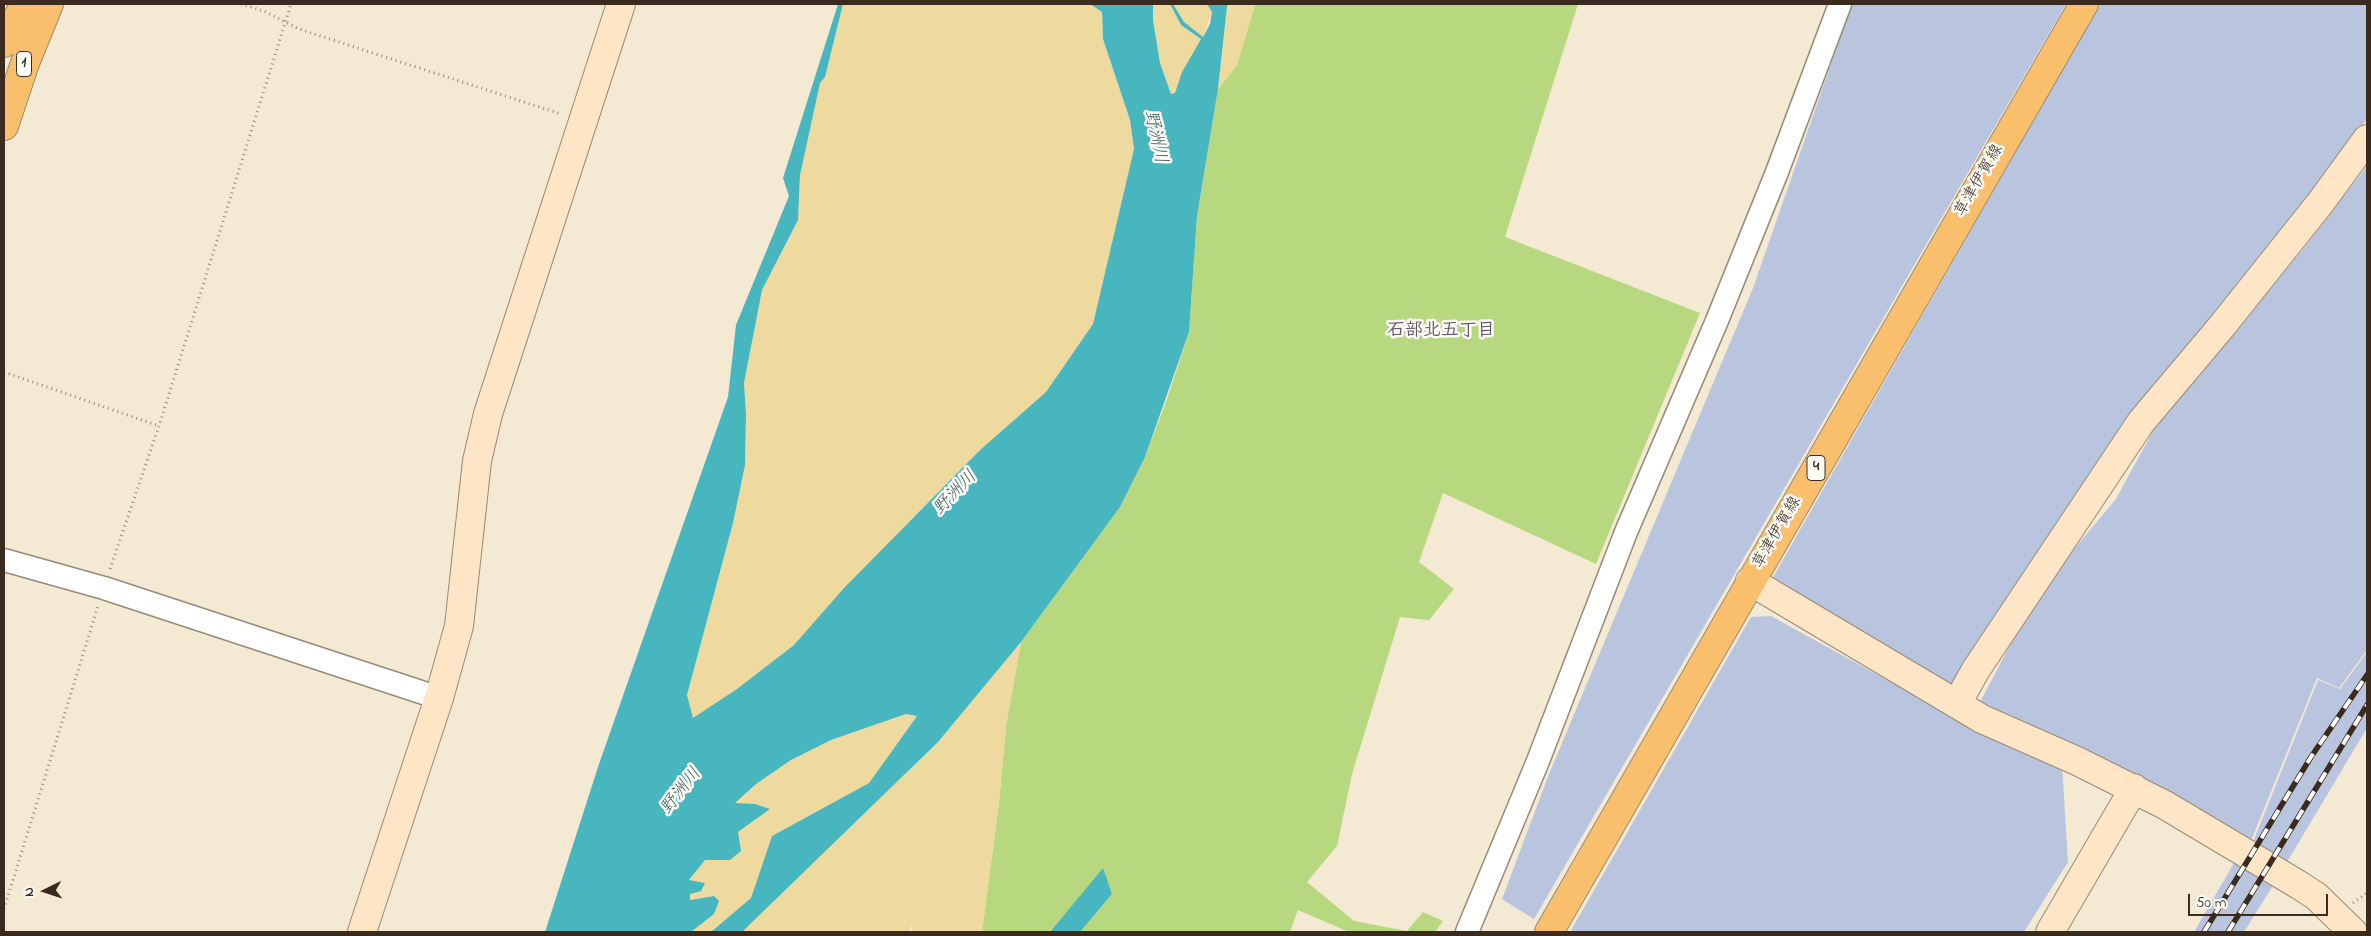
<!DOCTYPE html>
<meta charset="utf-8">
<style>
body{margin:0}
#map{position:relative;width:2371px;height:936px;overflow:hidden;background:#f4e9d2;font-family:"Indie Flower",sans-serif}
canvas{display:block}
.frame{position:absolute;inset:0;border:5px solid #3b2a1e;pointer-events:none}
.north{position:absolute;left:20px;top:866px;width:50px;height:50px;-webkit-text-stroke:4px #fdfcf7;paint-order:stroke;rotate:266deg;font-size:14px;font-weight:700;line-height:20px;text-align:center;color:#3b2a1e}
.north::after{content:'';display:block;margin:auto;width:18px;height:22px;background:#3b2a1e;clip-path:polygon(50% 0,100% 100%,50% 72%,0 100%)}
.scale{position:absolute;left:2188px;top:894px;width:140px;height:22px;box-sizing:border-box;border:2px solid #3b2a1e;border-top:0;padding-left:6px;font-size:15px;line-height:18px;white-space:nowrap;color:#3b2a1e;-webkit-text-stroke:4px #fdfcf7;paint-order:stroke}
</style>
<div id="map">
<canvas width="2371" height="936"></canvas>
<div class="frame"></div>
<div class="north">N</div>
<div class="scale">50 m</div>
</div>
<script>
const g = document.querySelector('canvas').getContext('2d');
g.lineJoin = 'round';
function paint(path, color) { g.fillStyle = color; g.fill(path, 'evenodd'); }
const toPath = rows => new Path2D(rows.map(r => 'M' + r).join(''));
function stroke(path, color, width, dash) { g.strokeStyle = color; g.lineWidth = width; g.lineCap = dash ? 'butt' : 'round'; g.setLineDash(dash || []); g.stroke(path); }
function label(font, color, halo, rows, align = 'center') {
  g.font = font + ' "Indie Flower","Klee One",sans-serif'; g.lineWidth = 5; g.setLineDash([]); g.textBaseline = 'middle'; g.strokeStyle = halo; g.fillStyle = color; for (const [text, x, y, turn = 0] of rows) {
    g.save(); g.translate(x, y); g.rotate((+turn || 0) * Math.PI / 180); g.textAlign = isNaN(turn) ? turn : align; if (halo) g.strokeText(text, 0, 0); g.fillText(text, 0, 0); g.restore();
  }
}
paint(toPath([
 [1852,4,2066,4,1534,919,1502,899,1549,774,1753,288],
 [2100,4,2367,4,2367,119,1955,683,1946,687,1772,579],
 [2367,166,2367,650,2339,688,2317,678,2251,841,2136,776,1980,702,2017,632,2069,555,2116,499,2154,429,2307,244],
 [1771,616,2003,744,2062,765,2068,862,2024,932,1570,932,1751,617],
 [2367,652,2367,728,2287,862,2253,842,2318,680,2340,689],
 [2234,863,2274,884,2244,932,2194,932]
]), '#b9c5de');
paint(toPath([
 [1255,4,1578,4,1505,237,1700,313,1596,564,1443,493,1419,562,1454,589,1429,620,1400,617,1352,774,1337,846,1307,882,1354,921,1407,931,1423,912,1443,921,1435,932,1349,932,1298,910,1290,932,1080,932,1112,894,1103,869,1050,932,982,932,999,802,1006,726,1021,642,1120,507,1145,457,1167,399,1189,332,1197,216,1218,89,1237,65]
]), '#b8d87f');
paint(toPath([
 [843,4,1090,4,1102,12,1103,39,1130,120,1134,149,1093,324,1046,392,979,451,844,588,794,645,737,689,693,719,687,695,733,523,745,465,746,414,744,383,762,290,798,220,800,175,811,121,820,83,825,77],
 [1153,4,1170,4,1181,25,1201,39,1182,72,1175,93,1171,94,1160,63,1153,20],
 [1173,4,1207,4,1212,12,1203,37,1184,22],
 [1229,4,1255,4,1237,65,1218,89,1227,6],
 [1021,642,1006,726,999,802,982,932,912,932,912,925,908,932,742,932,938,742],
 [906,714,917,716,869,783,772,836,751,898,711,932,691,932,714,914,713,896,689,900,690,894,704,883,689,881,705,860,730,860,738,832,769,809,755,804,734,804,756,784,791,760,831,740]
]), '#eeda9e');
paint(toPath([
 [838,4,843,4,825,77,820,83,800,175,798,220,762,290,744,383,746,414,745,465,733,523,687,695,693,718,737,689,794,645,844,588,979,451,1046,392,1093,324,1134,149,1130,120,1103,39,1102,12,1090,4,1153,4,1153,20,1160,63,1171,94,1175,93,1182,72,1201,39,1181,25,1170,4,1173,4,1184,22,1203,37,1210,24,1212,12,1207,4,1229,4,1227,6,1218,89,1197,216,1189,332,1145,457,1120,507,1021,642,938,742,742,932,711,932,751,898,772,836,869,783,917,716,906,714,831,740,791,760,756,784,735,803,755,804,770,809,738,832,741,851,730,860,705,860,689,880,705,883,701,891,690,894,690,900,714,896,719,901,714,914,691,932,545,932,599,764,728,397,736,325,789,196,783,178],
 [1103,868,1112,894,1080,932,1050,932]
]), '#47b6bf');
const street = toPath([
 [4,560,104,588,439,698],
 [1467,932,1538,761,1626,532,1716,323,1777,172,1840,4]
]);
const secondary = toPath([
 [1750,581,1982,719,2077,761,2165,805,2299,885,2316,896,2353,932],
 [1957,704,1975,671,2141,422,2222,326,2321,202,2367,139],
 [362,932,439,698,459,626,477,461,488,414,621,4],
 [2050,932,2134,788]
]);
const primary = toPath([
 [1549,932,2084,4]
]);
const highway = toPath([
 [4,43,25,4],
 [4,126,25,63,49,4]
]);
stroke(street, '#988a78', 25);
stroke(secondary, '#988a78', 30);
stroke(primary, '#988a78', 30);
stroke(highway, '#988a78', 30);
stroke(toPath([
 [241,4,264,11,299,29,561,114],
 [4,372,159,426],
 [110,569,159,426,291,4],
 [2353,903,2367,893],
 [4,909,98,606]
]), '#988a78', 3, [1, 4]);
stroke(street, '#fff', 22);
stroke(secondary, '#fde5c5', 28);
stroke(primary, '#f9bf6d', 28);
stroke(highway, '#f9bf6d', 28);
const rail = toPath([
 [2204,932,2311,757,2367,675],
 [2228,932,2367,705]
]);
stroke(rail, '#3b2a1e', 5.5);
stroke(rail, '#fdfcf7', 4, [11]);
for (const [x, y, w] of [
 [24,64,15],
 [1816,468,18]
]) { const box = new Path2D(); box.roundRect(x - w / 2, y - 12.5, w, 25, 4); g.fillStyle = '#fdfcf7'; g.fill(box); stroke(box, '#3b2a1e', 1); }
label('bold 15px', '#3b2a1e', null, [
 ["1",24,64],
 ["4",1816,468]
]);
label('16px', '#3b2a1e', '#fdfcf7', [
 ["草津伊賀線",1980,181,-60],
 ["草津伊賀線",1778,533,-60]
]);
label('italic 18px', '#40625e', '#fdfcf7', [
 ["野洲川",1154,137,78],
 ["野洲川",956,494,-46],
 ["野洲川",682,792,-52]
]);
label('bold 18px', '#675466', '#fdfcf7', [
 ["石部北五丁目",1441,332]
]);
</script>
